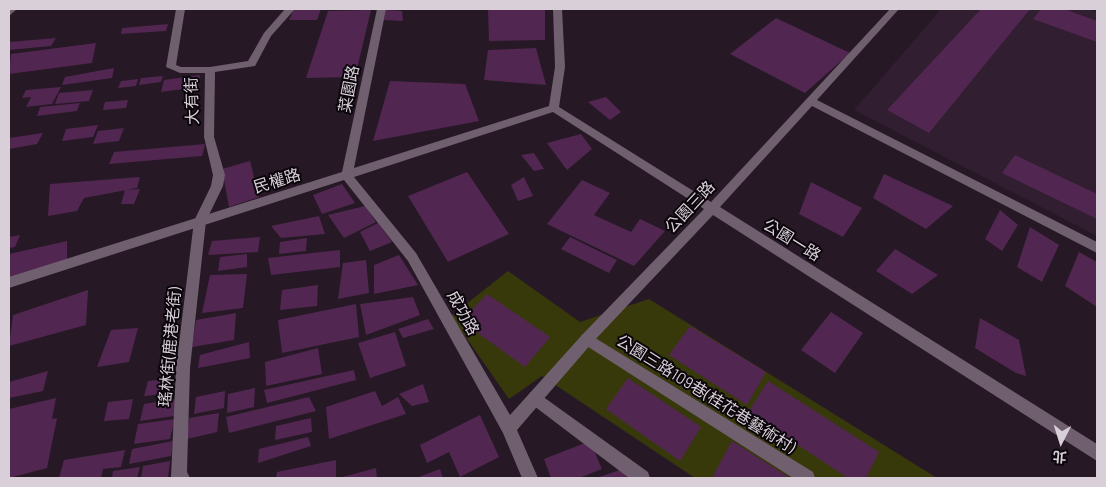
<!DOCTYPE html>
<meta charset="utf-8">
<style>
body{margin:0}
#map{position:relative;width:1106px;height:487px;overflow:hidden;background:#261825;font-family:Barlow,"Noto Sans TC",sans-serif}
canvas{display:block}
.frame{position:absolute;inset:0;border:10px solid #d9cfd8;pointer-events:none}
.north{position:absolute;left:1036px;top:417px;width:50px;height:50px;-webkit-text-stroke:4px #0b060b;paint-order:stroke;rotate:185deg;font-size:14px;font-weight:700;line-height:20px;text-align:center;color:#d9cfd8}
.north::after{content:'';display:block;margin:auto;width:18px;height:22px;background:#d9cfd8;clip-path:polygon(50% 0,100% 100%,50% 72%,0 100%)}
</style>
<div id="map">
<canvas width="1106" height="487"></canvas>
<div class="frame"></div>
<div class="north">北</div>
</div>
<script>
const g = document.querySelector('canvas').getContext('2d');
g.lineJoin = 'round';
function paint(path, color) { g.fillStyle = color; g.fill(path, 'evenodd'); }
const toPath = rows => new Path2D(rows.map(r => 'M' + r).join(''));
function label(font, color, halo, rows, align = 'center') {
  g.font = font + ' Barlow,"Noto Sans TC",sans-serif'; g.lineWidth = 4; g.setLineDash([]); g.textBaseline = 'middle'; g.strokeStyle = halo; g.fillStyle = color; for (const [text, x, y, turn = 0] of rows) {
    g.save(); g.translate(x, y); g.rotate((+turn || 0) * Math.PI / 180); g.textAlign = isNaN(turn) ? turn : align; if (halo) g.strokeText(text, 0, 0); g.fillText(text, 0, 0); g.restore();
  }
}
paint(toPath([
 [941,9,1089,9,1097,12,1097,236,854,110]
]), '#311e31');
paint(toPath([
 [508,271,580,322,649,299,937,478,695,478,542,376,509,399,451,316]
]), '#37390a');
paint(toPath([
 [294,9,321,9,317,20,289,20],
 [488,9,545,9,545,40,489,41],
 [981,9,1030,9,929,133,887,110],
 [1041,9,1064,9,1097,21,1097,42,1033,19],
 [371,10,355,77,306,78,328,11],
 [385,10,402,11,403,21,384,20],
 [776,18,850,53,805,93,730,54],
 [168,24,166,31,121,34,122,28],
 [56,38,51,46,9,50,9,42],
 [96,43,92,63,9,74,11,54],
 [536,48,546,85,484,80,488,50],
 [114,68,112,78,62,85,65,77],
 [200,75,198,87,161,92,164,80],
 [163,76,161,82,139,85,141,78],
 [138,79,136,86,118,88,121,81],
 [390,81,465,84,479,121,373,141],
 [61,87,52,104,26,107,31,97,22,98,26,90],
 [93,90,89,101,55,104,59,93],
 [606,97,621,112,610,120,588,102],
 [128,100,126,108,103,110,105,102],
 [80,103,77,111,37,116,40,107],
 [98,125,93,137,62,141,66,129],
 [124,128,119,141,93,144,98,131],
 [43,133,37,144,9,149,9,138],
 [581,134,592,149,567,170,547,143],
 [205,144,202,156,109,164,114,152],
 [534,153,544,169,534,171,521,155],
 [1015,155,1097,194,1097,219,1002,173],
 [250,161,259,197,229,207,222,169],
 [467,172,509,234,448,262,408,196],
 [884,174,953,206,926,229,873,198],
 [140,177,137,188,84,198,77,211,48,216,50,184],
 [524,177,533,196,518,201,511,185],
 [582,180,610,193,594,215,631,232,640,219,665,231,634,266,547,224],
 [811,182,862,208,843,237,799,214],
 [342,184,355,203,322,214,313,195],
 [140,189,134,204,121,204,125,190],
 [365,206,376,222,344,238,328,215],
 [1000,210,1018,225,1002,251,985,239],
 [319,216,325,234,281,238,271,226],
 [378,223,392,242,370,251,360,232],
 [1030,227,1059,245,1042,282,1017,267],
 [20,235,15,247,9,248,9,237],
 [260,237,258,252,208,255,212,241],
 [570,237,617,260,609,273,561,249],
 [307,238,306,251,279,254,280,242],
 [67,241,67,261,9,278,9,254],
 [895,249,938,275,912,294,876,271],
 [340,250,340,267,271,275,268,258],
 [1079,252,1097,262,1097,307,1065,286],
 [247,254,247,267,218,271,220,257],
 [399,255,418,285,374,294,374,265],
 [366,260,369,293,338,299,343,263],
 [247,274,243,308,202,313,210,275],
 [318,285,317,306,280,310,282,290],
 [88,290,86,325,9,346,13,315],
 [487,294,550,337,525,367,461,321],
 [413,297,420,315,366,335,360,304],
 [356,304,359,337,282,353,278,320],
 [831,312,863,333,835,373,801,350],
 [236,313,234,340,192,347,196,320],
 [980,318,1019,340,1026,376,1016,373,975,348],
 [428,319,434,329,403,338,398,329],
 [690,326,766,372,747,405,669,355],
 [138,328,129,362,97,367,111,330],
 [395,332,406,366,370,378,358,343],
 [249,342,250,358,198,368,200,355],
 [318,348,322,374,266,386,265,362],
 [354,370,356,380,267,403,264,390],
 [48,371,43,391,9,398,9,382],
 [628,378,701,427,680,461,606,409],
 [168,379,164,394,144,396,148,381],
 [768,381,879,452,866,478,848,478,748,412],
 [423,384,429,402,412,406,399,394],
 [255,388,254,407,227,413,228,394],
 [225,391,224,408,194,414,196,397],
 [375,391,382,406,398,397,406,414,329,439,326,407],
 [309,397,316,411,229,433,226,417],
 [56,398,52,419,57,418,47,468,9,478,9,409],
 [133,399,129,419,104,421,108,402],
 [177,399,174,416,140,421,144,404],
 [219,413,217,432,187,439,189,418],
 [480,415,499,457,460,477,449,452,427,463,420,445],
 [311,418,312,432,275,440,276,426],
 [175,419,170,439,134,444,138,424],
 [308,437,311,446,258,463,259,449],
 [173,441,171,456,129,464,132,449],
 [590,441,602,469,579,478,551,478,544,459],
 [732,441,790,478,716,478,713,476],
 [125,450,121,467,103,469,101,478,59,478,64,460],
 [336,460,336,477,276,478,277,472],
 [170,461,168,478,141,478,143,466],
 [140,467,137,478,112,478,113,471],
 [376,468,377,478,339,478],
 [440,469,443,478,416,478],
 [623,469,627,478,596,478]
]), '#512751');
paint(toPath([
 [535,391,648,472,650,478,629,478,530,403,528,398,530,393,535,391]
]), '#705f6f');
paint(toPath([
 [9,9,17,9,9,16,9,9],
 [176,9,185,9,176,65,181,67,210,67,248,61,264,33,285,9,295,9,271,36,255,66,215,72,214,137,225,175,223,186,206,221,190,368,187,472,190,478,171,477,176,368,194,221,211,186,213,175,204,137,205,73,180,73,166,67,176,9],
 [587,333,813,472,815,478,793,478,582,343,580,339,582,335,587,333]
]), '#705f6f');
paint(toPath([
 [377,9,386,9,354,168,549,106,555,67,553,9,562,9,565,67,559,107,711,202,890,9,899,9,817,100,1097,242,1097,253,812,106,720,207,1097,444,1097,461,713,215,592,343,517,430,538,478,522,478,503,433,408,261,344,180,9,288,9,277,342,172,377,9],
 [553,112,704,209,582,335,510,415,416,253,354,177,553,112]
]), '#705f6f');
label('16px', '#d9cfd8', '#0b060b', [
 ["菜園路",349,89,-79],
 ["大有街",192,101,-92],
 ["民權路",277,181,-17],
 ["公園三路",690,207,-47],
 ["公園一路",792,240,32],
 ["成功路",463,313,61],
 ["瑤林街(鹿港老街)",170,347,-85],
 ["公園三路109巷(桂花巷藝術村)",706,394,32]
]);
</script>
